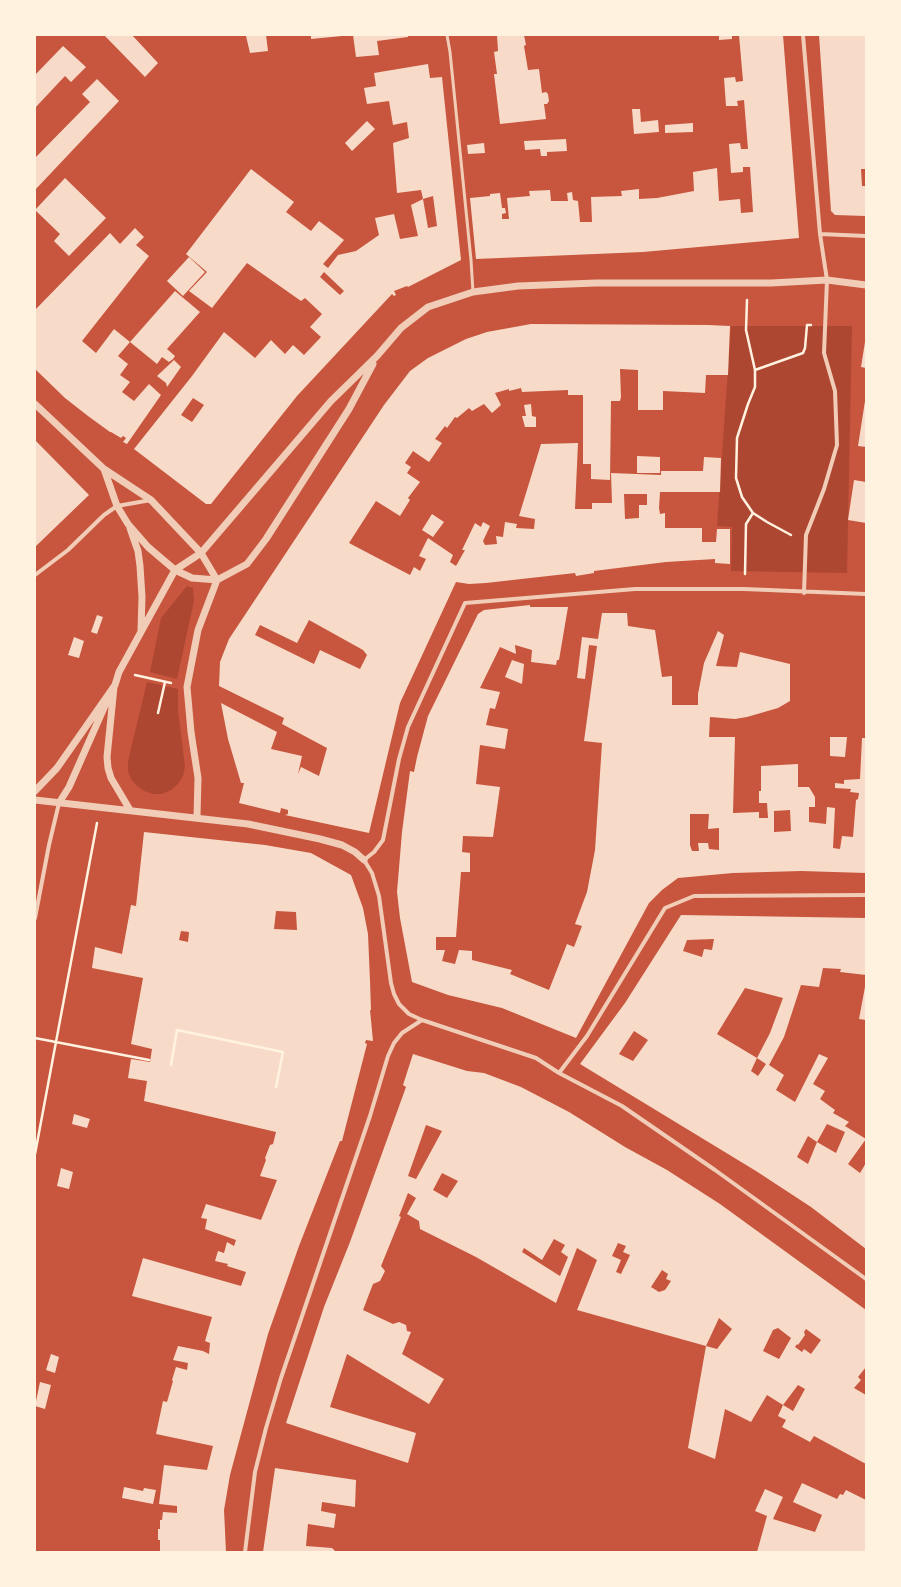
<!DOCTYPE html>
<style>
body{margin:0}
#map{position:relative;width:901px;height:1587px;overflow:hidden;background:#c8553d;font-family:Arial,sans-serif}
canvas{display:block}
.frame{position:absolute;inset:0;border:36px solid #fff3e0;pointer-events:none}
</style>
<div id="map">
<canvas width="901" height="1587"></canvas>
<div class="frame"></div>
</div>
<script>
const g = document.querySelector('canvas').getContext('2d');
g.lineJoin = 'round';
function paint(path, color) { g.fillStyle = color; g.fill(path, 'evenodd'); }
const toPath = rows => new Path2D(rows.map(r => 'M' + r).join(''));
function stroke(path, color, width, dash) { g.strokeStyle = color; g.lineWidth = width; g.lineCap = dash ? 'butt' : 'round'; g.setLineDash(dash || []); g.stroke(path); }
paint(toPath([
 [731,326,852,326,847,573,731,571,732,527,717,526],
 [187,586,193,588,194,601,177,679,150,672,161,618],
 [147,682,178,689,178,710,185,767,183,776,178,784,171,790,162,794,153,794,144,791,137,786,131,779,128,771,128,761]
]), '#ae4732');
paint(toPath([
 [104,35,132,35,158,63,145,77],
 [251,35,266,35,268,51,250,53,246,36],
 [311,35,343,35,342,36,311,39],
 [353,35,408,35,408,37,377,41,379,55,356,57],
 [497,35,524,35,526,45,524,46,528,70,539,69,542,93,546,92,548,94,549,101,547,104,544,104,546,119,500,124,494,74,497,74,494,52,498,51],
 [719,35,732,35,732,39,719,40],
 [739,35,783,35,799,238,643,252,476,259,470,198,490,196,490,194,500,193,502,208,505,208,506,213,502,214,502,219,509,219,507,198,530,196,529,191,550,190,551,201,568,201,567,193,572,192,573,200,578,201,580,222,592,222,591,197,622,196,621,191,639,189,639,199,657,198,694,191,693,172,717,168,719,201,740,199,741,213,753,212,750,167,743,167,743,172,731,173,729,144,740,143,741,149,748,149,744,100,737,101,738,106,726,106,724,78,735,77,736,82,743,81],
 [819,35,866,35,866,169,861,169,862,186,866,186,866,216,835,215,831,211],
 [63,46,86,67,71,82,65,76,35,108,35,75],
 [428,64,430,78,442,77,461,260,408,287,407,286,394,291,396,295,394,296,392,294,297,396,211,504,206,504,134,449,192,376,224,332,255,358,271,340,285,354,293,345,304,355,321,337,310,327,322,314,305,298,301,301,247,263,212,308,189,291,207,272,186,254,251,169,294,202,286,212,311,231,319,221,344,240,323,264,328,268,338,255,356,251,379,235,375,218,394,214,400,239,418,236,411,205,423,199,428,228,437,226,433,196,423,199,421,190,397,193,393,143,409,138,407,122,393,125,389,101,367,104,364,88,376,86,374,73],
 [324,272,344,291,340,295,320,277],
 [193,398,204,405,192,422,181,415],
 [97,79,119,101,35,190,35,158,90,102,82,94],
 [632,109,640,109,641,122,658,120,659,132,634,134],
 [367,121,375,129,352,151,345,143],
 [693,123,693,132,665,133,665,125],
 [566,139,567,151,547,152,547,156,541,156,540,149,525,150,524,141],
 [484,143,485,153,468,154,467,145],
 [65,178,106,218,69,256,54,241,60,234,35,210],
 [135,228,144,237,136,245,149,256,82,341,96,353,114,329,130,342,118,356,128,364,120,375,130,382,122,392,134,401,149,384,161,395,127,444,123,442,126,438,123,436,121,438,111,432,110,432,88,416,65,398,35,369,35,310,110,233,120,244],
 [189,257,205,272,183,296,167,281],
 [175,291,200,312,167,349,175,356,173,359,169,362,162,357,157,364,130,342],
 [531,324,708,325,730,326,728,375,706,375,705,393,663,391,663,410,638,410,638,370,620,369,621,397,620,401,611,401,610,480,591,479,591,464,583,464,583,395,568,395,568,390,522,392,521,388,509,391,509,389,495,393,501,405,492,413,484,404,472,411,469,408,457,418,455,417,447,428,445,426,435,439,442,443,429,462,413,451,405,463,411,467,407,473,420,482,408,498,410,500,400,516,376,501,349,543,410,575,414,567,420,571,426,559,419,556,428,538,453,555,450,562,456,566,465,550,462,550,475,523,481,527,483,522,490,526,483,541,485,545,497,544,496,536,503,537,505,522,517,524,516,528,534,529,535,519,519,516,541,444,578,443,575,509,592,509,592,503,612,503,611,473,661,475,661,471,703,471,704,457,721,458,720,492,660,492,659,508,660,514,665,513,665,528,702,528,702,542,716,542,717,529,730,529,730,564,715,563,715,559,666,562,594,571,594,573,576,576,575,573,486,583,469,584,456,582,400,703,369,833,285,815,288,814,288,810,281,808,280,813,239,803,244,783,241,783,228,739,221,703,277,732,271,749,302,756,298,774,301,767,319,776,327,748,282,724,284,718,219,686,220,662,229,639,384,405,410,371,428,358,466,339,487,332],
 [624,494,647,494,647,505,639,505,639,518,625,519],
 [309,620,363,650,367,655,360,669,320,650,314,664,255,635,260,625,297,643],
 [865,342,866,342,866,368,861,367],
 [174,360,181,367,167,387,166,383,157,376],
 [865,401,866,401,866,447,858,446],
 [531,404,532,416,536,417,536,427,525,427,522,416,526,416,524,405],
 [35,440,89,495,35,547],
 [637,456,660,457,660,473,637,473],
 [854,480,866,482,866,523,848,520],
 [432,514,444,522,433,537,422,530],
 [530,605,530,607,568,607,559,660,557,660,556,665,531,662,532,650,515,645,516,654,500,647,480,688,500,692,495,709,490,708,486,725,508,729,505,749,480,745,476,784,500,787,493,837,463,836,462,852,470,853,470,872,461,872,456,937,436,937,436,950,445,950,442,961,455,964,459,950,472,951,472,960,512,970,510,974,549,990,567,944,574,947,582,926,575,924,587,892,595,850,602,743,584,741,597,646,589,645,585,679,577,678,582,637,598,639,602,613,627,613,628,626,655,630,662,677,672,676,672,705,698,705,698,694,704,663,718,631,724,635,716,666,737,667,740,652,790,664,790,701,778,708,747,717,735,719,710,717,709,737,735,737,733,813,759,812,759,818,768,818,767,803,759,803,759,791,761,791,761,766,798,764,798,787,809,787,815,797,815,807,809,807,809,822,826,824,827,807,835,808,833,848,840,849,842,836,853,837,856,800,858,799,859,793,850,792,851,789,835,788,835,783,844,784,844,780,860,779,862,738,866,738,866,873,801,871,733,873,678,878,662,890,649,903,576,1038,502,1008,448,995,412,982,400,918,397,892,402,832,410,771,414,772,417,757,428,716,478,614,484,610],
 [790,810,791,831,774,832,774,811],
 [690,814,709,814,708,829,719,828,719,850,709,849,708,843,698,843,699,851,692,851,690,845],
 [97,615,103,617,97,634,91,632],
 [74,637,84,641,79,658,68,655],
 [512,660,524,664,522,684,505,677],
 [830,737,847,737,845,757,830,756],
 [144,832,265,845,311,853,351,875,363,908,368,934,370,981,371,1010,370,1010,373,1041,366,1040,365,1043,367,1044,342,1141,340,1141,299,1246,268,1334,230,1475,224,1510,226,1552,160,1552,160,1540,158,1540,158,1529,160,1529,160,1520,162,1520,163,1512,177,1513,177,1506,159,1504,164,1465,207,1470,213,1446,156,1434,163,1401,167,1402,173,1381,172,1380,176,1367,187,1370,188,1363,173,1360,178,1346,203,1351,209,1354,210,1343,205,1341,212,1317,132,1296,143,1258,241,1286,246,1272,227,1266,228,1264,215,1261,218,1251,224,1253,227,1242,234,1246,236,1240,205,1229,207,1219,201,1218,206,1204,261,1220,277,1180,260,1176,266,1160,265,1158,270,1145,273,1144,276,1132,144,1101,147,1081,128,1078,131,1059,150,1062,152,1049,131,1044,143,978,92,968,95,947,122,954,131,905,136,906],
 [276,911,296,912,297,930,274,929],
 [181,931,189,932,188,942,179,940],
 [681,915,866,918,866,975,840,972,841,969,823,968,819,987,801,985,784,1037,769,1065,784,1075,776,1090,795,1102,819,1054,828,1058,813,1084,825,1091,820,1099,835,1110,833,1113,849,1122,845,1126,866,1139,848,1164,860,1173,866,1163,866,1249,811,1207,756,1171,580,1064,625,1003],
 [714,939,712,950,704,949,702,957,683,951,687,940],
 [745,988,783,998,770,1033,757,1058,766,1064,758,1076,751,1071,757,1058,717,1034],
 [634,1031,648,1040,633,1061,619,1054],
 [827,1124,845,1132,836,1153,817,1142,808,1164,797,1157,808,1136,817,1142],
 [865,987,866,987,866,1020,859,1019],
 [413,1054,467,1071,484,1073,521,1087,569,1112,625,1147,667,1170,720,1204,866,1310,866,1367,858,1377,861,1380,854,1388,866,1395,866,1464,814,1436,810,1442,782,1427,786,1420,778,1416,783,1405,767,1395,751,1422,725,1409,715,1459,688,1448,706,1346,717,1349,732,1329,719,1318,706,1346,577,1310,597,1260,577,1248,556,1303,476,1257,420,1229,419,1221,407,1214,416,1198,408,1193,399,1216,401,1217,381,1266,385,1271,380,1281,373,1284,363,1310,393,1324,399,1322,406,1325,407,1331,411,1332,402,1354,444,1379,429,1404,347,1354,330,1407,416,1433,408,1463,286,1423,324,1307,350,1242,406,1087,403,1085],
 [426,1125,442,1131,416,1179,408,1176],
 [442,1173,458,1181,447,1198,433,1190],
 [554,1239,565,1245,561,1252,568,1257,560,1276,522,1252,524,1248,542,1260],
 [618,1243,626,1246,623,1252,630,1255,621,1274,616,1272,621,1260,612,1256],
 [662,1270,668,1274,666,1279,671,1281,665,1290,659,1292,651,1287],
 [778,1328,791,1338,779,1359,763,1351,773,1330],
 [806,1329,821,1340,811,1354,804,1349,802,1352,795,1347,797,1344,798,1345,805,1335,804,1332],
 [798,1385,805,1389,793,1411,783,1405],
 [74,1114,90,1119,87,1128,72,1124],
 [61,1168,73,1172,69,1189,57,1186],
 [51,1354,59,1357,55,1373,46,1370],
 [40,1382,51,1385,45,1409,35,1406],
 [275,1468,356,1480,355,1507,322,1502,321,1511,336,1514,334,1528,308,1524,306,1546,332,1548,336,1552,263,1552],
 [802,1483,837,1499,840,1494,843,1495,846,1490,866,1500,866,1552,757,1552,767,1516,755,1511,765,1489,783,1497,773,1519,815,1532,822,1515,793,1502],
 [124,1487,143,1491,144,1488,156,1490,153,1504,122,1498]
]), '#f7dbc8');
stroke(toPath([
 [755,370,803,353,805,348,807,325,811,325],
 [753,513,767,522,791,535],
 [745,574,746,524,753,513,742,497,736,478,737,438,748,404,755,387,755,370,746,330,747,300],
 [135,675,171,683],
 [158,713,165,682],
 [35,1038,149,1060],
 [171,1065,177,1030,283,1052,276,1087],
 [35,1154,97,823]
]), '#fff3e0', 2.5);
stroke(toPath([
 [447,35,450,52,471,260,473,292]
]), '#f1ccb7', 3);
stroke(toPath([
 [803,35,820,234,827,280,824,353,835,391,837,445,824,489,806,535,804,593],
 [820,234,866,236],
 [35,575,68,550,104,515,117,506,151,500],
 [866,594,744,589,635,589,465,603,408,727,399,759,383,840,374,852,364,860,372,873,379,896,391,983,394,994,399,1004,409,1014,422,1020,536,1058,559,1073,622,1106,715,1170,866,1279],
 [35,918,49,845,59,803],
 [559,1073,587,1036,665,908,694,896,866,895],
 [245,1552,255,1472,266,1428,281,1378,370,1116,388,1056,394,1043,402,1033,422,1020]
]), '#f1ccb7', 4);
stroke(toPath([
 [35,404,104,469,151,500,201,553,217,580],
 [104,469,117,506,128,524,148,547,175,570,192,578,217,580],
 [130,528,138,551,140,566,142,597,141,630],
 [114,687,107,757,108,768,111,778,130,810],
 [35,791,57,768,115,685,119,672,175,570,201,553,331,401,377,356,401,328,428,307,473,292,518,286,596,283,771,283,827,280,866,285],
 [35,800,248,824,320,839,342,845,355,852,364,860],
 [59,803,69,787,107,701],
 [197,817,198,778,191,732,187,687,198,630,217,580,247,564,266,539,349,409,373,364]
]), '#f1ccb7', 7);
</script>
